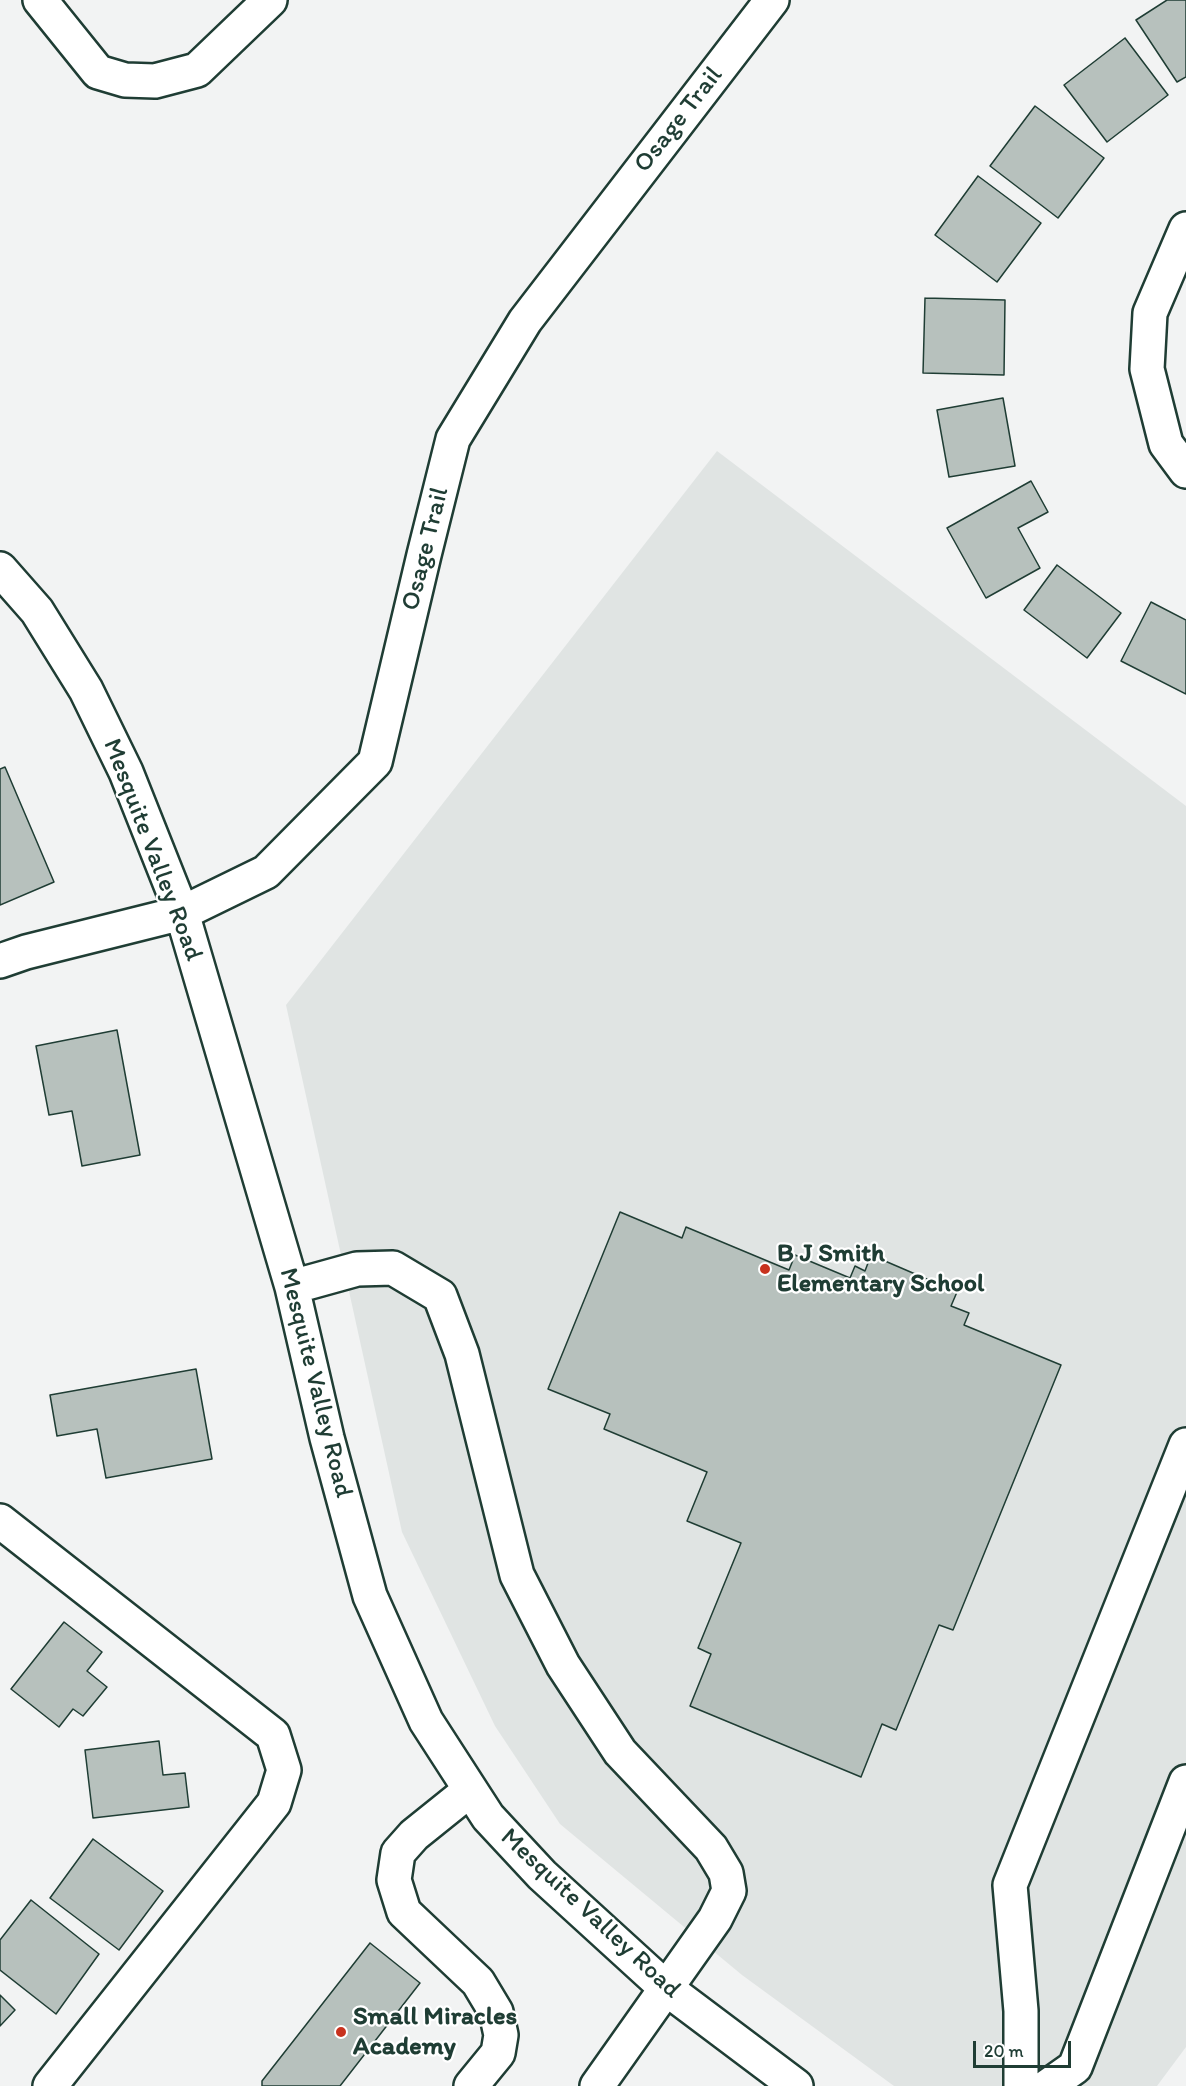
<!DOCTYPE html>
<style>
body{margin:0}
#map{position:relative;width:1186px;height:2086px;overflow:hidden;background:#f2f3f3;font-family:Itim,sans-serif}
canvas{display:block}
.scale{position:absolute;left:973px;top:2041px;width:98px;height:27px;box-sizing:border-box;border:3px solid #1f3d34;border-top:0;padding-left:8px;font-size:18px;line-height:21px;white-space:nowrap;color:#1f3d34;-webkit-text-stroke:4px #fff;paint-order:stroke}
</style>
<div id="map">
<canvas width="1186" height="2086"></canvas>
<div class="scale">20 m</div>
</div>
<script>
const g = document.querySelector('canvas').getContext('2d');
g.lineJoin = 'round';
function paint(path, color) { g.fillStyle = color; g.fill(path, 'evenodd'); }
const toPath = rows => new Path2D(rows.map(r => 'M' + r).join(''));
function stroke(path, color, width, dash) { g.strokeStyle = color; g.lineWidth = width; g.lineCap = dash ? 'butt' : 'round'; g.setLineDash(dash || []); g.stroke(path); }
function label(font, color, halo, rows, align = 'center') {
  g.font = font + ' Itim,sans-serif'; g.lineWidth = 4.5; g.setLineDash([]); g.textBaseline = 'middle'; g.strokeStyle = halo; g.fillStyle = color; for (const [text, x, y, turn = 0] of rows) {
    g.save(); g.translate(x, y); g.rotate((+turn || 0) * Math.PI / 180); g.textAlign = isNaN(turn) ? turn : align; if (halo) g.strokeText(text, 0, 0); g.fillText(text, 0, 0); g.restore();
  }
}
paint(toPath([
 [717,451,1186,806,1186,2047,1157,2086,894,2086,742,1975,560,1824,495,1726,402,1532,286,1005]
]), '#e0e4e3');
const building = toPath([
 [1167,0,1186,0,1186,77,1177,82,1136,20,1167,0],
 [1125,38,1168,95,1107,142,1064,85,1125,38],
 [1035,106,1104,158,1058,218,990,166,1035,106],
 [978,176,1041,223,997,282,935,235,978,176],
 [925,298,1005,300,1004,375,923,373,925,298],
 [1003,398,1015,466,949,477,937,410,1003,398],
 [1031,481,1048,512,1018,528,1040,568,986,598,947,528,1031,481],
 [1057,565,1121,613,1087,658,1024,610,1057,565],
 [1151,602,1186,620,1186,694,1121,661,1151,602],
 [5,767,54,882,0,905,0,769,5,767],
 [117,1030,140,1155,82,1166,72,1111,49,1115,36,1046,117,1030],
 [620,1212,682,1238,686,1227,789,1270,795,1255,850,1278,855,1266,865,1271,871,1255,957,1292,951,1306,969,1313,964,1325,1061,1365,953,1630,939,1625,896,1730,882,1724,861,1777,690,1706,711,1654,698,1648,741,1543,687,1521,707,1472,604,1429,610,1414,548,1389,620,1212],
 [196,1369,212,1459,106,1478,97,1429,57,1436,50,1395,196,1369],
 [64,1622,102,1652,87,1671,107,1687,83,1716,73,1709,59,1727,11,1689,64,1622],
 [159,1741,163,1775,185,1773,189,1807,93,1818,85,1750,159,1741],
 [93,1839,163,1891,119,1950,50,1898,93,1839],
 [31,1900,99,1954,56,2014,0,1970,0,1940,31,1900],
 [370,1943,420,1983,340,2086,262,2086,262,2081,370,1943],
 [0,1995,15,2010,0,2026,0,1995]
]);
paint(building, '#b7c1bd');
stroke(building, '#1f3d34', 1.5);
const minor = toPath([
 [40,0,98,72,125,80,155,81,197,70,270,0],
 [1186,229,1150,313,1147,369,1166,444,1186,471],
 [0,569,37,611,86,690,126,772,182,913,292,1287,327,1438,370,1596,426,1721,488,1817,542,1875,667,1989,796,2086],
 [0,961,26,952,182,913,266,872,375,762,424,555,453,439,525,321,772,0],
 [292,1287,357,1269,393,1268,440,1296,462,1354,517,1575,563,1665,620,1752,711,1848,726,1873,729,1891,715,1919,597,2086],
 [0,1521,273,1735,284,1770,274,1803,50,2086],
 [470,1790,414,1835,398,1853,394,1880,404,1912,478,1982,496,2012,501,2035,498,2053,471,2086],
 [1021,2086,1021,2011,1010,1885,1186,1445],
 [1048,2086,1075,2067,1186,1782]
]);
stroke(minor, '#1f3d34', 38);
stroke(minor, '#fff', 33);
for (const [x, y, r, color] of [
 [765,1269,6,"#c8321e"],
 [341,2032,6,"#c8321e"]
]) { const dot = new Path2D(); dot.arc(x, y, r, 0, 2 * Math.PI); g.fillStyle = color; g.fill(dot); stroke(dot, '#fff', 2); }
label('26px', '#1f3d34', '#fff', [
 ["Osage Trail",679,120,-52],
 ["Osage Trail",426,549,-76],
 ["Mesquite Valley Road",152,850,69],
 ["Mesquite Valley Road",315,1383,76],
 ["Mesquite Valley Road",590,1914,43]
]);
label('bold 26px', '#1f3d34', '#fff', [
 ["B J Smith",777,1254],
 ["Elementary School",777,1284],
 ["Small Miracles",353,2017],
 ["Academy",353,2047]
], 'left');
</script>
